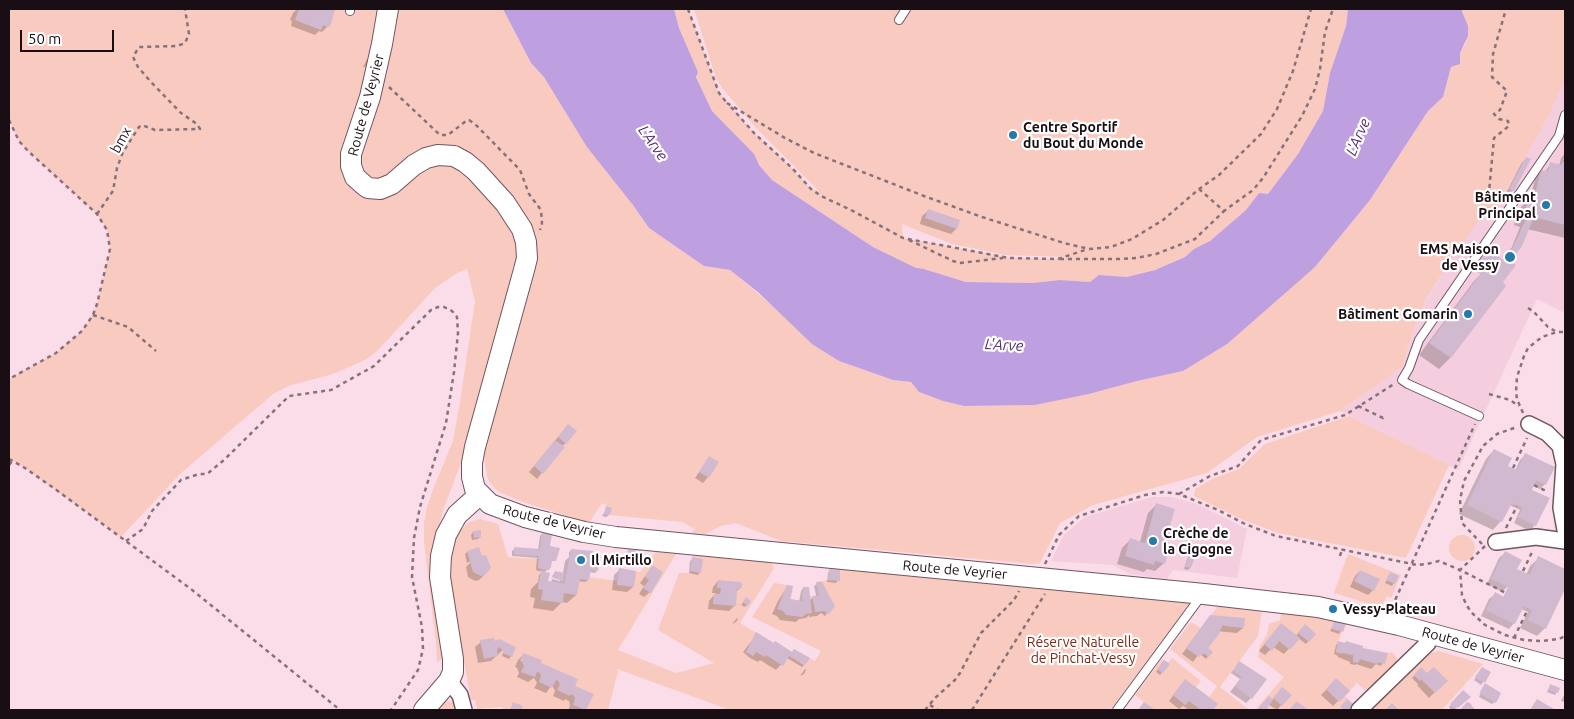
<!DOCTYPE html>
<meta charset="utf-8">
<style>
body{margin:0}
#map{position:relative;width:1574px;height:719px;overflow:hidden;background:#fbdce9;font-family:Ubuntu,sans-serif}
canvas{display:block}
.frame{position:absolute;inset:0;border:10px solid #190e13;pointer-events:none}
.scale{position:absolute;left:20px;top:30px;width:94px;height:22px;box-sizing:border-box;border:2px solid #190e13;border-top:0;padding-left:6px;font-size:15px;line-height:18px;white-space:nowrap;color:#190e13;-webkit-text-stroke:4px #fff;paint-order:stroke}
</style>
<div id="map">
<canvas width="1574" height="719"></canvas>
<div class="frame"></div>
<div class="scale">50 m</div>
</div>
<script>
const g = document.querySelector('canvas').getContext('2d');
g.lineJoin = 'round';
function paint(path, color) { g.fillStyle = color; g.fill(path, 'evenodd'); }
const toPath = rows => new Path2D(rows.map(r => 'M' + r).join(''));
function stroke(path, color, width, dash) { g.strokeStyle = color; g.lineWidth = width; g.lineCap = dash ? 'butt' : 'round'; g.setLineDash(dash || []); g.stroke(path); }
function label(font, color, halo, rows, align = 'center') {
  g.font = font + ' Ubuntu,sans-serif'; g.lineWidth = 4.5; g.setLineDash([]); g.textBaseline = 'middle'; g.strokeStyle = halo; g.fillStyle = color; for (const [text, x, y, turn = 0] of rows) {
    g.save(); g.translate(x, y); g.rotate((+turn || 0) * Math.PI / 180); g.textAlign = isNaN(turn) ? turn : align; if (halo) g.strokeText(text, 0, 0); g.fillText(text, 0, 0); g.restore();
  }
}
paint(toPath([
 [1565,79,1565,313,1537,299,1458,470,1340,411,1402,367,1414,329,1427,298,1481,215,1492,215,1549,116],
 [1152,497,1171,497,1197,504,1247,529,1237,578,1173,570,1167,579,1130,574,1113,565,1051,561,1064,535,1085,517]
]), '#f4cdde');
paint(toPath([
 [9,9,503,9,531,63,544,77,649,228,704,266,730,270,839,361,893,380,911,382,919,392,943,401,964,406,1035,405,1089,394,1137,381,1183,371,1315,267,1370,200,1428,111,1443,97,1451,67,1460,64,1460,53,1466,43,1468,26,1461,9,1565,9,1565,79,1549,116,1492,215,1481,216,1427,297,1414,329,1402,367,1340,411,1257,437,1207,473,1093,505,1060,523,1040,563,1033,564,781,541,736,523,721,526,705,534,692,533,695,529,682,522,610,515,611,508,602,503,589,523,520,501,499,492,490,483,487,476,484,457,486,447,468,445,443,510,431,559,444,653,442,659,437,662,436,643,424,542,424,523,427,507,433,489,453,441,460,402,475,301,467,269,457,273,435,288,379,349,367,359,333,374,291,385,273,394,180,474,121,537,25,468,14,461,9,467,9,379,56,353,82,331,93,315,97,304,110,249,107,230,97,214,28,151,19,141,9,120],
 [674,9,688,9,719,93,754,133,792,168,811,189,819,191,756,128,723,89,716,78,694,9,1348,9,1346,26,1330,73,1323,111,1298,154,1268,194,1259,193,1246,210,1210,241,1194,249,1185,257,1155,270,1127,277,1099,275,1090,282,1060,280,1033,283,966,282,925,269,916,269,873,247,772,180,759,165,753,154,712,111,696,76,698,72,679,28],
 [902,224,952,244,1006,255,1071,257,1058,259,1009,258,995,255,903,238],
 [1349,416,1449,465,1406,558,1278,533,1241,519,1194,496,1195,489,1212,479,1239,469,1265,444],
 [480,519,498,524,508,557,539,559,538,568,541,569,538,588,543,590,541,600,562,603,564,593,577,595,580,579,589,580,589,577,617,581,619,568,640,572,656,552,676,554,618,650,676,673,714,663,658,630,679,573,690,573,693,555,771,562,774,568,740,623,773,643,775,641,792,652,794,649,815,661,821,651,752,617,774,583,793,586,791,599,801,601,802,597,819,596,816,582,828,580,830,567,1190,603,1110,710,730,710,617,669,618,671,608,710,507,710,501,707,477,709,475,700,471,700,449,578,451,540,469,522],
 '1449 548a13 13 0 1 1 26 0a13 13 0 1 1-26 0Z',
 [1348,554,1401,575,1391,598,1387,596,1383,604,1377,606,1334,593],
 [1219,605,1262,610,1258,636,1220,687,1249,710,1138,710,1144,702,1135,695,1162,659,1168,663,1172,658,1201,681,1196,687,1209,697,1217,686,1170,649,1191,622,1201,628],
 [1281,612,1334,620,1346,624,1338,641,1336,652,1342,654,1343,652,1360,657,1360,659,1377,664,1378,662,1384,664,1388,653,1393,652,1399,663,1368,693,1357,683,1345,696,1356,706,1352,710,1255,710,1284,677,1258,657,1260,645,1267,635,1269,624,1280,620],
 [1439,651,1483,664,1442,710,1369,710,1424,655],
 [445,700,454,703,458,710,430,710]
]), '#f9cabf');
paint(toPath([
 [503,9,674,9,679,28,698,72,696,77,712,111,754,154,759,165,772,180,873,247,916,268,924,269,966,282,1033,283,1060,280,1090,282,1099,275,1127,277,1155,270,1185,257,1194,249,1210,241,1246,210,1259,193,1268,194,1298,154,1323,111,1330,73,1346,26,1348,9,1461,9,1468,26,1468,36,1460,53,1460,64,1451,67,1443,97,1428,111,1370,200,1315,267,1227,344,1183,371,1137,381,1089,394,1035,405,964,406,943,401,919,392,911,382,893,380,839,361,812,344,759,293,730,270,704,266,649,228,633,205,587,147,544,77,531,63]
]), '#bea0e0');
paint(toPath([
 [297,9,334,9,330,24,322,32,319,31,315,35,291,26,292,21,290,20,293,13],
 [367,59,369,59,368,65,365,67,363,67],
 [1565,153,1565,238,1527,229,1450,358,1439,369,1419,355,1474,281,1481,274,1474,269,1484,256,1502,261,1512,247,1520,227,1514,225,1517,212,1525,203,1527,197,1532,191,1536,176,1541,171,1545,172,1551,163,1559,166,1561,158],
 [1526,158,1513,190,1507,196,1505,195,1521,164],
 [928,211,959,221,956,229,951,234,920,224,922,216],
 [563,431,566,443,562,446,563,447,537,479,529,472],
 [1494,450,1504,471,1515,471,1520,460,1525,455,1545,484,1540,489,1532,486,1530,490,1535,525,1530,531,1514,523,1520,510,1509,505,1501,521,1493,530,1459,514,1486,459],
 [709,458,708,477,703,483,695,478],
 [1156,505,1164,563,1155,571,1147,569,1144,572,1117,564,1122,548,1130,540,1140,542,1148,513],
 [607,508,609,515,606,517,602,516],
 [473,532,480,537,478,539,472,540,471,535],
 [542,534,554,560,550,563,550,567,544,573,547,582,551,583,552,579,560,581,560,579,552,577,553,575,555,572,563,573,565,561,570,556,569,556,569,552,572,550,597,571,595,573,589,572,588,580,585,582,578,581,576,595,567,603,562,602,553,611,533,608,535,598,530,597,531,589,539,581,538,581,539,575,542,572,536,570,537,558,512,556,512,551,515,548,538,550,540,536],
 [478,549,485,574,479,580,475,581,468,577,466,567,473,560,467,563,465,554,467,552],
 [628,551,639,558,636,560,625,559,626,553],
 [1190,553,1190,568,1188,570,1184,569,1188,556],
 [1505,553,1513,574,1526,575,1530,566,1539,558,1565,571,1565,586,1545,628,1537,636,1520,628,1528,612,1521,609,1514,623,1509,629,1481,616,1489,599,1495,594,1503,598,1509,585,1502,592,1487,584,1499,558],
 [693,559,700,572,698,575,689,573,690,561],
 [652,567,650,592,644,597,639,594,644,586,640,583],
 [619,570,633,587,627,592,612,590,614,575],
 [830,570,838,580,836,583,827,582,828,573],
 [1360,571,1373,590,1368,595,1350,587,1355,576],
 [1391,573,1398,577,1392,586,1385,583],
 [718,581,740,588,735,593,735,605,729,611,708,609,709,601,716,593,712,593,713,587],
 [817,584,833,606,825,616,821,613,817,616,809,617,809,615,806,618,799,619,796,622,780,620,777,616,772,614,778,601,787,587,789,600,799,602,801,591,803,588,809,601,816,595,814,586],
 [746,599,747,605,745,607,741,605],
 [1211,616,1243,628,1237,633,1216,631,1193,662,1182,654],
 [737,618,738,619,736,622,732,624],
 [1335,622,1344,625,1339,634,1330,631],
 [1302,628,1314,634,1306,644,1298,638,1284,654,1273,647,1265,655,1259,651,1276,630,1296,636],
 [757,634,804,665,802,667,787,658,776,670,760,660,758,662,750,658,743,652],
 [493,639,494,642,499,641,515,647,511,656,509,659,502,656,505,648,491,661,478,663,475,647,481,642],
 [1339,642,1383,663,1381,666,1376,664,1371,669,1356,664,1355,665,1350,664,1350,662,1338,657,1338,656,1334,654,1336,645],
 [1208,650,1211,652,1206,659,1201,655],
 [524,654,574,686,592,694,585,710,568,710,570,706,569,701,565,699,564,701,553,696,555,691,552,685,546,693,534,688,537,683,534,678,528,682,517,677,519,673,517,668,515,667,518,660],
 [1162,664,1168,664,1160,675,1156,672],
 [1237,665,1251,698,1246,703,1230,692,1240,679,1231,673],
 [805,669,806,670,804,674,800,676],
 [1421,669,1426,673,1446,681,1429,698,1417,685,1418,684,1412,678],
 [1480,671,1489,673,1481,685,1474,680],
 [1336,680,1348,691,1333,706,1321,695],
 [1180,686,1216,704,1211,710,1189,710,1183,706,1179,709,1169,701],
 [1550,686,1557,692,1555,695,1547,692],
 [1483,687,1495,702,1492,704,1479,697],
 [1463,692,1469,697,1455,709,1451,710,1449,707],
 [1565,693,1565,701,1564,702,1561,701],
 [1277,694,1290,695,1277,710,1268,704,1264,710,1258,710,1269,698,1272,700]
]), '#0003');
paint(toPath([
 [299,9,335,9,331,24,329,27,323,25,321,30,295,20],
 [1526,157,1531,159,1514,191,1509,189],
 [1550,162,1562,165,1562,162,1565,163,1565,225,1534,217,1522,246,1510,262,1516,265,1503,282,1506,286,1451,358,1429,343,1485,268,1479,263,1489,249,1503,260,1513,247,1525,221,1527,215,1525,211,1528,199,1529,197,1534,198,1541,170,1548,171],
 [928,209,960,220,957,229,925,218],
 [568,424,577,431,566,444,558,437],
 [555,440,565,447,543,474,534,466],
 [1494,449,1512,458,1508,466,1517,470,1525,453,1555,467,1546,485,1536,480,1532,490,1550,498,1536,526,1518,517,1523,508,1512,503,1502,522,1467,505],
 [709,456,719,462,709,478,699,472],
 [1156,503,1175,509,1164,545,1170,547,1165,564,1155,561,1154,565,1125,556,1130,538,1145,543],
 [606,506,612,508,610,515,604,514],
 [481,530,481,537,474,538,473,531],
 [542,533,552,534,550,546,560,548,556,561,552,561,551,567,549,570,538,568,539,556,514,554,514,547,540,549],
 [479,547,482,556,486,555,491,568,486,574,481,576,473,572,467,551],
 [571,549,593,551,593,554,601,556,598,571,591,570,589,580,580,579,577,595,564,593,563,603,541,600,543,590,538,589,541,571,550,573,548,581,565,584],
 [628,549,641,551,640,559,627,557],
 [1505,551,1522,560,1517,569,1530,575,1538,556,1565,569,1565,589,1546,629,1528,620,1532,611,1524,606,1515,624,1486,610,1495,592,1504,597,1508,587,1491,579],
 [1190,552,1196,554,1191,568,1185,567],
 [692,557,703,559,701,573,690,571],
 [652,565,663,572,651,593,643,588,649,580,645,577],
 [619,568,636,571,634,587,617,585],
 [829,569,840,570,840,581,828,580],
 [1360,570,1380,579,1374,591,1354,581],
 [555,571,564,573,563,581,553,578],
 [1390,572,1399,576,1395,584,1386,580],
 [718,580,741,582,742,584,742,588,737,589,736,606,713,604,714,594,720,594,721,588,717,588],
 [816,582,822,582,835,606,829,614,824,611,815,612,812,596,819,596],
 [787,585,793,586,790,599,802,601,803,587,809,587,812,613,806,614,802,617,786,615,783,611,777,609],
 [746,597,751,601,748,606,743,602],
 [1210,615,1245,618,1244,628,1225,626,1223,625,1219,632,1220,633,1208,648,1213,652,1209,657,1203,653,1199,657,1186,648],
 [1334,620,1346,624,1343,632,1332,629],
 [1281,623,1300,638,1290,650,1279,641,1272,651,1264,644],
 [1305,624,1316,634,1309,642,1298,633],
 [756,632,774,643,775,641,792,652,794,649,810,658,805,665,789,656,783,666,766,655,765,657,756,652,753,656,746,652],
 [494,638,495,641,499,639,516,647,512,657,503,653,504,651,499,647,497,650,498,656,484,659,480,640],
 [1338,641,1345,643,1346,641,1363,646,1363,648,1388,653,1385,664,1378,662,1377,664,1360,659,1358,663,1353,662,1353,655,1336,652],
 [523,653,542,660,541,663,578,679,575,686,594,694,586,710,573,705,575,699,574,696,571,694,570,696,557,690,560,684,558,681,556,680,552,688,539,682,541,676,540,673,537,672,535,677,521,672,524,666,522,662,520,661],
 [1164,660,1170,664,1163,673,1157,669],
 [1239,661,1267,679,1252,699,1235,686,1242,677,1233,670],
 [1421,667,1427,673,1434,667,1448,681,1435,693,1421,679,1420,681,1414,675],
 [1482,667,1491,672,1485,683,1501,693,1496,703,1481,694,1480,692,1485,683,1475,677],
 [1336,678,1350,691,1339,702,1326,689],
 [1185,679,1218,704,1213,710,1201,710,1189,701,1185,705,1173,695],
 [1550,684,1560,688,1558,693,1548,690],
 [1282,687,1292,695,1282,706,1273,698],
 [1463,690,1471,697,1459,707,1454,708,1450,704],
 [1269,696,1273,700,1266,710,1264,710,1259,707],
 [1347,699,1354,705,1349,710,1344,710,1340,707],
 [1537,699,1547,705,1556,710,1530,710],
 [513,702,523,706,521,710,510,710],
 [1144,702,1155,710,1138,710],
 [1296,702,1298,702,1308,710,1291,710,1290,709],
 [1467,702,1470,703,1475,710,1460,710],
 [1392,703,1399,710,1385,710]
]), '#d1bad0');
const lane = toPath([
 [350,11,350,9],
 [899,20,906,9],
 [1479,416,1408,384,1402,380,1409,368,1419,340,1559,136,1565,115],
 [1117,710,1202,595]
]);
const street = toPath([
 [1529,424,1547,433,1560,446,1564,464,1561,508,1565,530],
 [1496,542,1536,537,1565,541],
 [449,681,460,695,464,710],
 [1359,710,1428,643,1431,634]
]);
const secondary = toPath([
 [388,9,382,44,370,97,351,154,351,166,355,177,364,185,368,188,380,189,392,184,414,165,426,158,438,155,454,156,465,162,476,171,505,203,522,229,526,242,527,258,524,270,475,447,472,463,472,477,475,489,490,504,525,517,584,532,616,537,1204,594,1318,607,1399,625,1565,670],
 [424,710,449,681,453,672,453,659,440,577,441,556,446,535,457,515,479,495]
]);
stroke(lane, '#705561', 10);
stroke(street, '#705561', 18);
stroke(secondary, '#705561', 22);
stroke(toPath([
 [688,9,719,93,727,103],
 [389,87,440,135,448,135,466,121,469,120,475,124,520,170,529,194,541,210,542,223,540,230],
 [727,103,785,138,814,153,924,196,982,217,1064,243,1089,249,1111,247,1132,239,1163,220,1199,189,1219,175,1261,134,1277,109,1293,71,1311,9],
 [731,107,754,133,792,168,811,189,821,196,851,210,903,238,1009,258,1058,259,1088,249],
 [9,120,19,141,28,151,97,214,107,230,110,249,97,304,93,315,82,331,56,353,9,379],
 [1199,189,1224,211,1253,190,1263,178,1302,116,1315,89,1320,69,1325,32,1333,9],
 [97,214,113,191,117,168,123,152,139,127,142,125,155,130,200,129,197,124,181,113,151,82,138,67,133,57,139,47,177,46,185,43,189,34,185,9],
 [1490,219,1487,213,1494,138,1509,126,1508,121,1499,119,1494,114,1500,110,1507,91,1492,77,1493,54,1506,9],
 [909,240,953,261,960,263,1003,258],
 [1060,259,1122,259,1136,258,1156,254,1195,239,1224,211],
 [1528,308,1533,311,1548,327,1555,331],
 [93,315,128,327,156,351],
 [1489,394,1510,400,1519,406],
 [1358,406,1383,418,1385,416],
 [1523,413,1517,399,1516,392,1517,377,1524,356,1528,348,1542,337,1557,332,1565,332],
 [9,459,25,468,55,489,191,589,340,710],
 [9,465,13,460],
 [1513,468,1527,438],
 [1534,485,1548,492],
 [1179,494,1210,476,1238,466,1261,440,1345,415,1394,384],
 [1506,528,1517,506],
 [126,541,143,529,152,511,181,480,199,474,207,474,224,460,289,396,331,390,374,366,431,310,438,307,444,307,452,311,457,317,458,333,454,372,446,423,420,507,414,538,412,577,422,627,423,649,418,670,391,710],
 [1482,544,1462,523,1460,500,1464,481,1483,446,1497,434,1517,427],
 [1485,546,1460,570,1506,593],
 [1340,556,1342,549],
 [1045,564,1059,535,1079,516,1145,495,1163,492,1179,494,1218,510,1245,524,1276,536,1417,565,1427,564,1439,561,1460,570,1462,595,1466,604,1471,612,1485,625,1505,635,1524,640,1541,641,1559,639,1565,636],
 [1523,571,1533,550],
 [1392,607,1475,424],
 [1514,638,1528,609],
 [930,705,938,710],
 [925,710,935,698,955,680,960,673,981,633,1014,600,1019,591],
 [972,710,1045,594]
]), '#87727b', 2.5, [4, 4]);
stroke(lane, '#fff', 8);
stroke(street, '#fff', 15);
stroke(secondary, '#fff', 20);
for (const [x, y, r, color] of [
 [1013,135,5,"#2679aa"],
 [1546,205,5,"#2679aa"],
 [1510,257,6,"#2679aa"],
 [1468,314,5,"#2679aa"],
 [1153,541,5,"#2679aa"],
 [581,560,5,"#2679aa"],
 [1333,609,5,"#2679aa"]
]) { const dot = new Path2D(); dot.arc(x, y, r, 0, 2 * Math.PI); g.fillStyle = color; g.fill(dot); stroke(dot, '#fff', 2); }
label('14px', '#190e13', '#fff', [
 ["Route de Veyrier",366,105,-75],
 ["bmx",121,140,-61],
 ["Route de Veyrier",554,522,14],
 ["Route de Veyrier",955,570,5],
 ["Route de Veyrier",1473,645,15]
]);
label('bold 14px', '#190e13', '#fff', [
 ["Centre Sportif",1023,127],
 ["du Bout du Monde",1023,143],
 ["Bâtiment",1536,197,"right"],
 ["Principal",1536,213,"right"],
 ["EMS Maison",1499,249,"right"],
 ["de Vessy",1499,265,"right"],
 ["Bâtiment Gomarin",1458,314,"right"],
 ["Crèche de",1163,533],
 ["la Cigogne",1163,549],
 ["Il Mirtillo",591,560],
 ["Vessy-Plateau",1343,609]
], 'left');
label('14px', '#7f2815', '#fff', [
 ["Réserve Naturelle",1083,642],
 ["de Pinchat-Vessy",1083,658]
]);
label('italic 15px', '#522b75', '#fff', [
 ["L'Arve",1358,137,-67],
 ["L'Arve",653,143,55],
 ["L'Arve",1004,345,3]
]);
</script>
